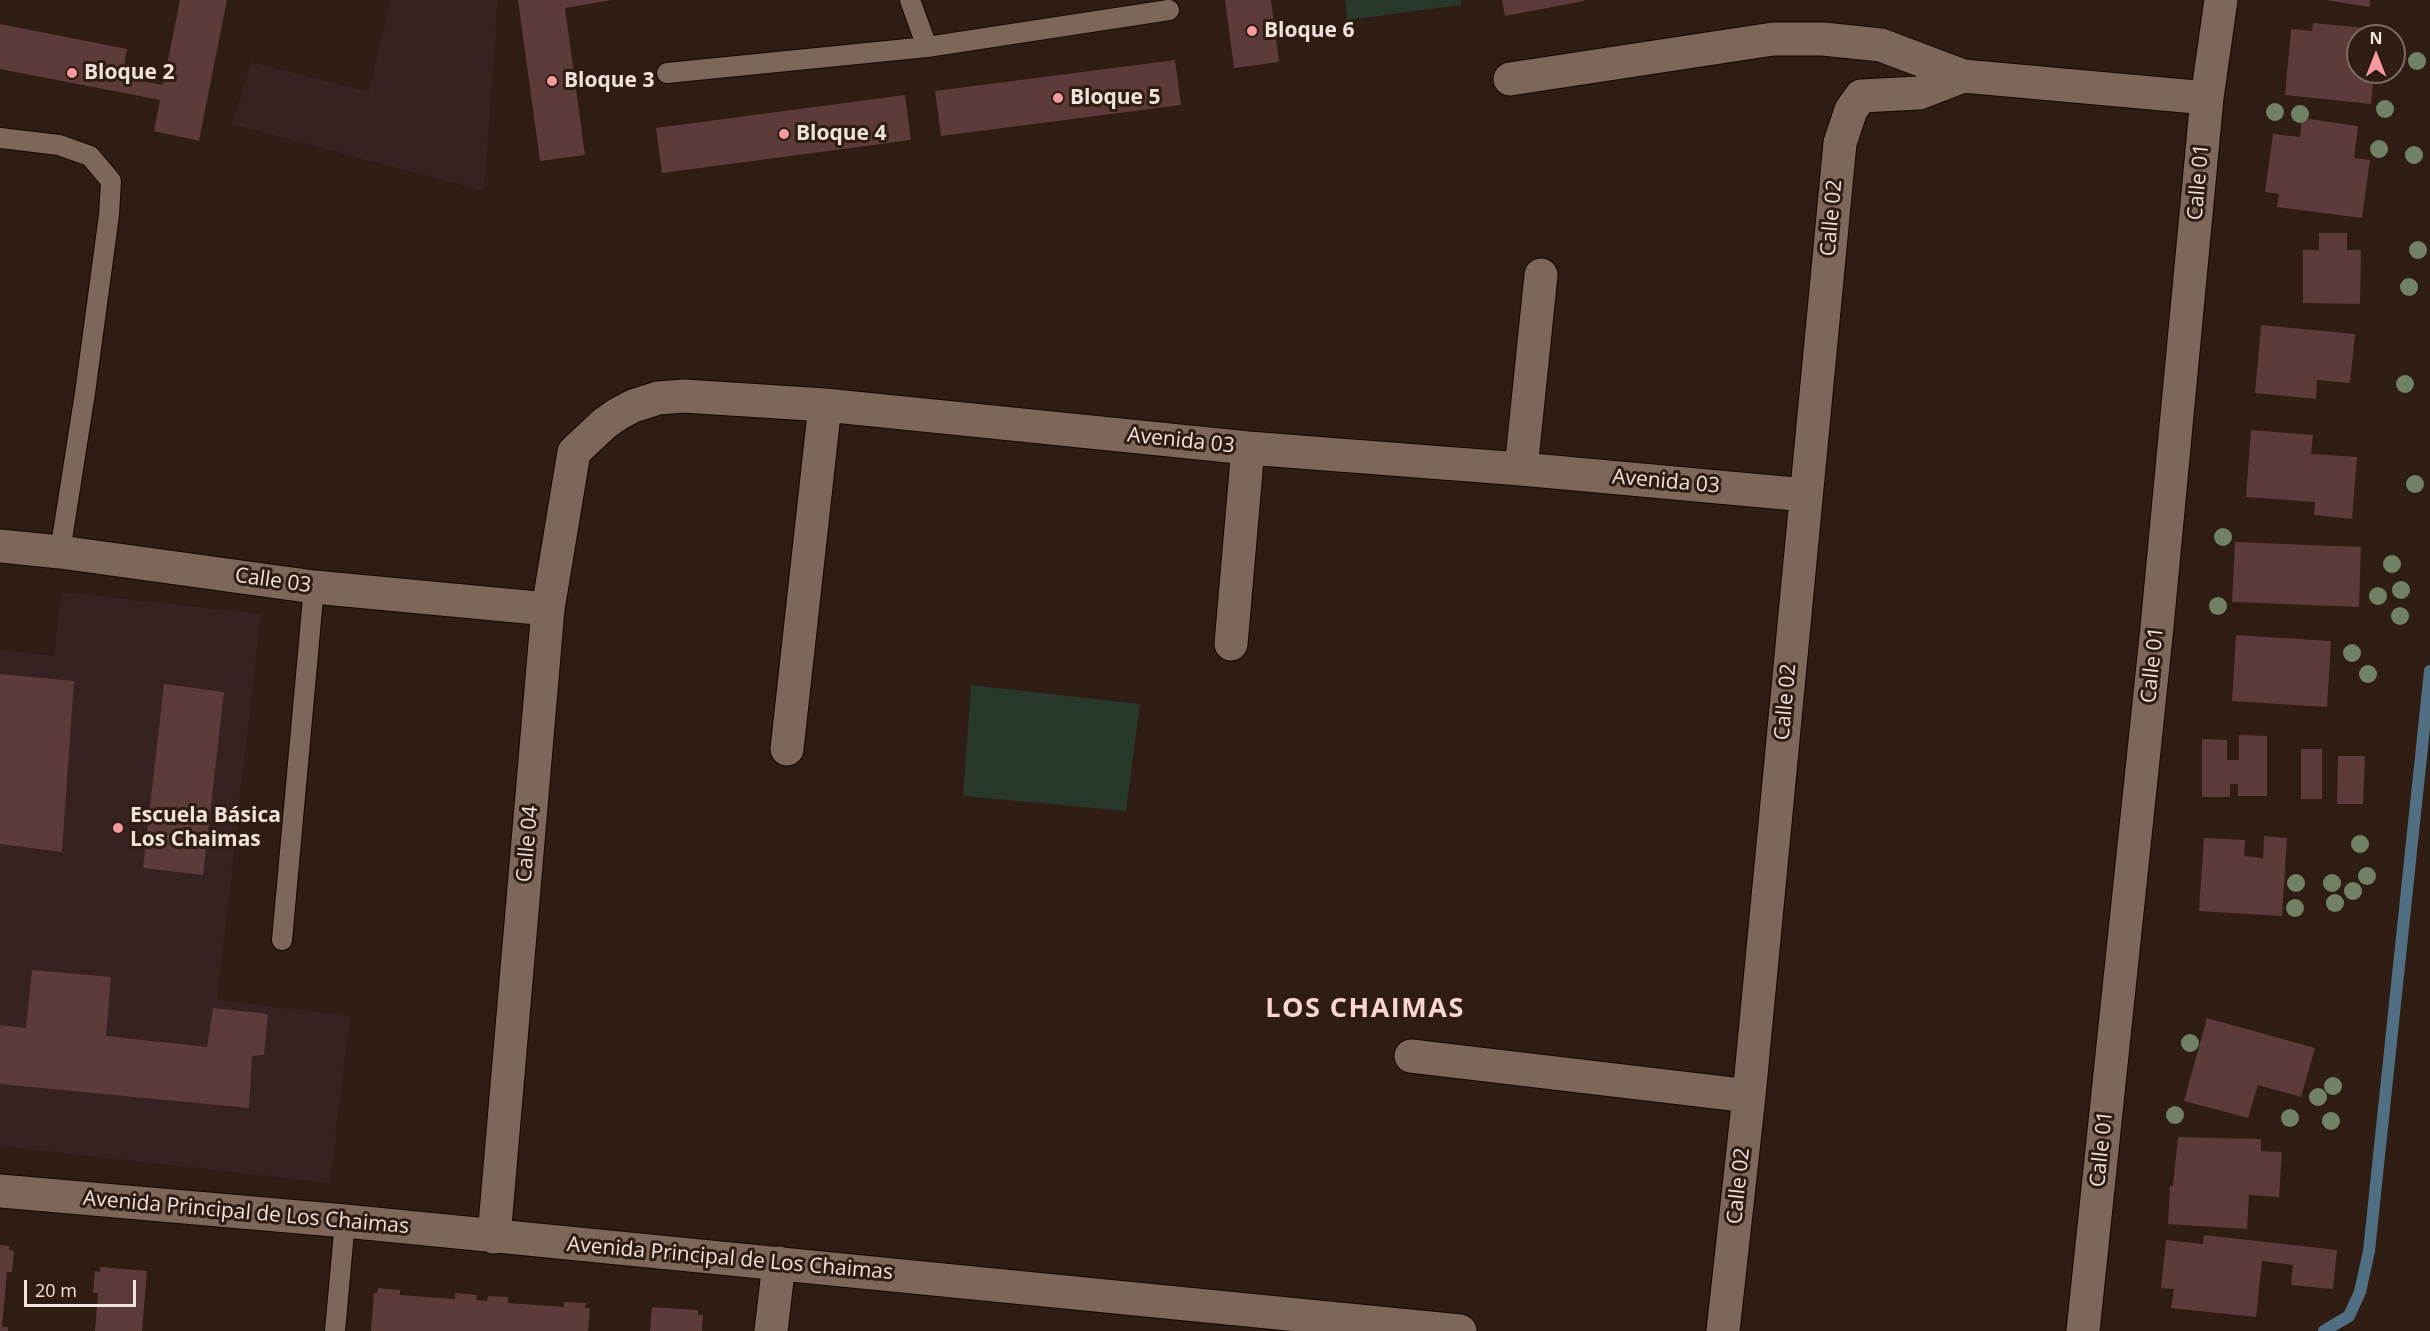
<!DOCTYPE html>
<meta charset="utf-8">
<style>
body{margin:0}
#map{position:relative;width:2430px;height:1331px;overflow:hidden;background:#2f1c12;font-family:"Open Sans",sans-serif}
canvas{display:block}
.north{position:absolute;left:2346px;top:24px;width:60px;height:60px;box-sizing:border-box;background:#2f1c12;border:2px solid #7c6b63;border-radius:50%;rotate:0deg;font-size:16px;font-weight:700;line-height:24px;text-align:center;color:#f0e2dc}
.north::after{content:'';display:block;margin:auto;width:21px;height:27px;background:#f49aa0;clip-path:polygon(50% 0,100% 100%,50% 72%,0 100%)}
.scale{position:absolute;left:24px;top:1280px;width:112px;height:27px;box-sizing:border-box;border:3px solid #f0e2dc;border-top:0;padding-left:8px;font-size:18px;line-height:21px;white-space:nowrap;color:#f0e2dc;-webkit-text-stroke:4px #2f1c12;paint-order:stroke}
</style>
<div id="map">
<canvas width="2430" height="1331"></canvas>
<div class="north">N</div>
<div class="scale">20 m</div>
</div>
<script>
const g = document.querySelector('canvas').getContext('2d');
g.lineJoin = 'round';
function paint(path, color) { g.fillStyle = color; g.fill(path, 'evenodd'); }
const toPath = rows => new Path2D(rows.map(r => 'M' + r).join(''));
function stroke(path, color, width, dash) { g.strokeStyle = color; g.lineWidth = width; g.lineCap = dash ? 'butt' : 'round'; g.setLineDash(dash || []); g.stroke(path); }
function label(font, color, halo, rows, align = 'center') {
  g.font = font + ' "Open Sans",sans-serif'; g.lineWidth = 6; g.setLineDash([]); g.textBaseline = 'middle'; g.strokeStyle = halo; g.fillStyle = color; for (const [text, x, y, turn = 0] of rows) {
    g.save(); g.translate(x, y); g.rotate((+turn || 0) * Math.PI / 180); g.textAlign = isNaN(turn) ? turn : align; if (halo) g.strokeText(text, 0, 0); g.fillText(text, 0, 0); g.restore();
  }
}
paint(toPath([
 [390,0,498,0,484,191,232,124,251,62,369,92],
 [62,592,261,614,217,1000,350,1016,330,1183,0,1146,0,650,54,656]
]), '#362221');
paint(toPath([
 [1345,0,1461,0,1461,5,1347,20],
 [971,685,1140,704,1126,811,963,796]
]), '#28382a');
stroke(toPath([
 [2324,1331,2349,1316,2360,1292,2369,1251,2430,671]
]), '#506f83', 12);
paint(toPath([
 [180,0,227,0,199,141,154,131,160,100,0,69,0,24,127,49,122,77,163,85],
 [518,0,612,0,565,8,585,155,540,161],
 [1225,0,1271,0,1279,62,1234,68],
 [1502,0,1584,0,1584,1,1505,16],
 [2326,0,2370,0,2369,7],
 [2313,23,2378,29,2377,36,2358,36,2358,72,2374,72,2371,104,2285,95,2291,29,2312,31],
 [1175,60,1181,105,941,136,935,91],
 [905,95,911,140,662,173,656,128],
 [2302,118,2358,126,2354,158,2370,160,2362,218,2277,207,2279,194,2265,192,2273,134,2300,137],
 [2319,233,2347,233,2347,250,2361,250,2360,304,2303,303,2303,250,2319,250],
 [2261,325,2355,334,2350,383,2317,380,2316,399,2255,393],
 [2251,430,2313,435,2311,454,2357,457,2352,519,2314,515,2315,502,2246,497],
 [2235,542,2361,547,2359,607,2232,602],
 [2236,635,2331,641,2327,707,2232,701],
 [0,674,74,681,62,852,0,844],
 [164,684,224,692,203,875,143,868],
 [2239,735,2267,736,2267,796,2238,796,2238,784,2230,784,2230,797,2202,797,2202,739,2227,740,2227,760,2239,760],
 [2301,749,2322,749,2322,799,2301,799],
 [2338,756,2365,756,2363,804,2337,804],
 [2264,836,2287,838,2282,916,2199,911,2204,838,2245,840,2244,856,2263,858],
 [32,970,111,977,106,1036,207,1047,213,1008,268,1014,264,1055,252,1056,249,1108,0,1084,0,1025,26,1028],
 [2207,1018,2315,1048,2301,1097,2258,1085,2248,1118,2184,1101],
 [2178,1137,2261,1139,2261,1151,2282,1152,2279,1197,2249,1195,2247,1229,2168,1224,2170,1186,2173,1186],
 [2204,1235,2337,1250,2333,1289,2291,1285,2293,1265,2262,1261,2256,1317,2171,1308,2174,1289,2161,1288,2166,1240,2203,1244],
 [0,1245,9,1246,9,1250,14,1251,12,1272,7,1272,2,1327,8,1327,8,1331,0,1331],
 [100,1267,147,1271,142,1331,95,1331,98,1293,93,1293,95,1271,100,1272],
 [378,1288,400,1290,400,1295,455,1299,455,1293,477,1295,476,1300,487,1301,488,1296,508,1297,508,1303,564,1307,564,1302,586,1303,585,1308,590,1308,588,1331,371,1331,374,1293,377,1293],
 [652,1307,698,1310,698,1315,703,1315,702,1331,650,1331]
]), '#5c3b3a');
const service = toPath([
 [910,0,927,47],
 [667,73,927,47,1169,10],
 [0,138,59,145,90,156,111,181,109,215,85,393,60,552],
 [282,940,314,587],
 [335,1331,345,1221]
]);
const minor = toPath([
 [1510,79,1773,39,1823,39,1881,45,1963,76],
 [1521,469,1541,275],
 [0,546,60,552,314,587,548,609],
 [1231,644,1248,448],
 [787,749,825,405],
 [1411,1056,1749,1096],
 [0,1191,345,1221,1460,1331],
 [494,1237,548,609,574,452,605,423,618,414,633,406,658,398,684,396,825,405,1248,448,1521,469,1806,495],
 [771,1331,779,1263],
 [1723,1331,1749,1096,1840,143,1851,110,1861,96,1919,93,1963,76,2207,98],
 [2083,1331,2157,627,2207,98,2221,0]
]);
stroke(service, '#160601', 22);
stroke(minor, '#160601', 35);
stroke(service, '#7d665a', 20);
stroke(minor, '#7d665a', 33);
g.fillStyle = '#708165';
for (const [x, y] of [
 [2417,61],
 [2385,109],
 [2275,112],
 [2300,114],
 [2379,149],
 [2414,155],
 [2418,250],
 [2409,287],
 [2405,384],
 [2415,484],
 [2223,537],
 [2392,564],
 [2401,590],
 [2378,596],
 [2218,606],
 [2400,616],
 [2352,653],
 [2368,674],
 [2360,844],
 [2367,876],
 [2296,883],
 [2332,883],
 [2353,891],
 [2335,903],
 [2295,908],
 [2190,1043],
 [2333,1086],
 [2318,1097],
 [2175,1115],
 [2290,1118],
 [2331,1121]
]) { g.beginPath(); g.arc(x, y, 9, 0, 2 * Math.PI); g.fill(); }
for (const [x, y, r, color] of [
 [1252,31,6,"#f49aa0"],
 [72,73,6,"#f49aa0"],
 [552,81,6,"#f49aa0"],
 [1058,98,6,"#f49aa0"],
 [784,134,6,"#f49aa0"],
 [118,828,6,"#f49aa0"]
]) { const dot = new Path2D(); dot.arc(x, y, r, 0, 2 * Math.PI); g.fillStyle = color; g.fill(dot); stroke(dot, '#2f1c12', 2); }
label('bold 21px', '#f0e2dc', '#2f1c12', [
 ["Bloque 6",1264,31],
 ["Bloque 2",84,73],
 ["Bloque 3",564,81],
 ["Bloque 5",1070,98],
 ["Bloque 4",796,134],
 ["Escuela Básica",130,816],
 ["Los Chaimas",130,840]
], 'left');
label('21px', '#f0e2dc', '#2f1c12', [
 ["Calle 01",2199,182,-85],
 ["Calle 02",1832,218,-85],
 ["Avenida 03",1181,441,6],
 ["Avenida 03",1666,482,5],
 ["Calle 03",273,581,8],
 ["Calle 01",2153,665,-84],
 ["Calle 02",1786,702,-85],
 ["Calle 04",528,844,-85],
 ["Calle 01",2102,1149,-84],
 ["Calle 02",1739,1186,-84],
 ["Avenida Principal de Los Chaimas",246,1213,5],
 ["Avenida Principal de Los Chaimas",730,1259,5]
]);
g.letterSpacing = '1.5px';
label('bold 27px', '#f9d5d6', '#2f1c12', [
 ["LOS CHAIMAS",1365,1009]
]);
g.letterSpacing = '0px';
</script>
